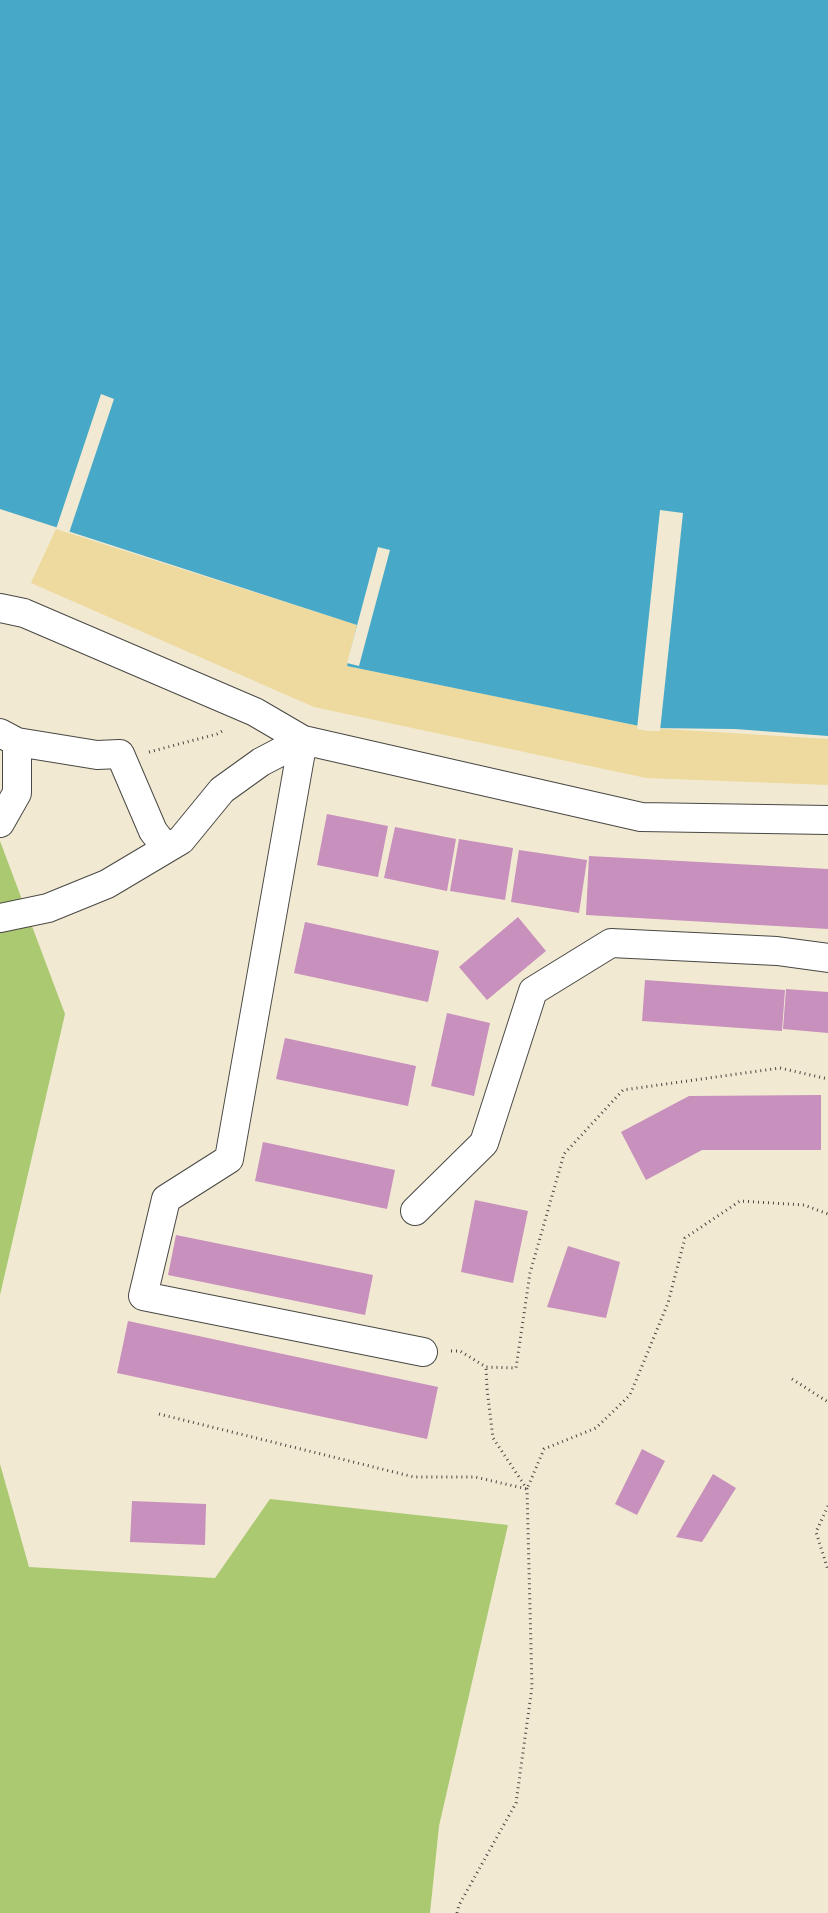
<!DOCTYPE html>
<style>
body{margin:0}
canvas{display:block;background:#f1e9d2}
</style>
<canvas width="828" height="1913"></canvas>
<script>
const g = document.querySelector('canvas').getContext('2d');
g.lineJoin = 'round';
function paint(path, color) { g.fillStyle = color; g.fill(path, 'evenodd'); }
const toPath = rows => new Path2D(rows.map(r => 'M' + r).join(''));
function stroke(path, color, width, dash) { g.strokeStyle = color; g.lineWidth = width; g.lineCap = dash ? 'butt' : 'round'; g.setLineDash(dash || []); g.stroke(path); }
paint(toPath([
 [0,841,65,1014,0,1295],
 [0,1464,29,1567,215,1578,270,1499,508,1525,439,1826,430,1913,0,1913]
]), '#aac971');
paint(toPath([
 [56,529,357,625,347,666,649,728,828,739,828,785,646,778,314,707,31,583]
]), '#eeda9e');
paint(toPath([
 [0,0,828,0,828,736,735,729,649,728,347,666,357,625,0,509]
]), '#47a9c7');
paint(toPath([
 [101,394,114,399,69,533,56,529],
 [660,510,683,513,660,731,648,731,637,729],
 [378,547,390,550,359,666,347,663]
]), '#f1e9d2');
paint(toPath([
 [327,814,388,826,378,877,317,865],
 [395,827,456,839,447,891,384,878],
 [459,839,513,848,505,900,450,891],
 [519,850,587,860,579,913,511,902],
 [589,856,828,869,828,929,586,915],
 [518,917,546,951,487,1000,459,967],
 [305,922,439,951,428,1002,294,973],
 [645,980,785,990,782,1031,642,1021],
 [786,989,828,992,828,1033,783,1029],
 [447,1013,490,1023,474,1096,431,1086],
 [285,1038,416,1066,408,1106,276,1079],
 [821,1095,821,1150,702,1150,646,1180,621,1132,689,1096],
 [263,1142,395,1170,387,1209,255,1181],
 [475,1200,528,1211,513,1283,461,1272],
 [176,1235,373,1275,365,1315,168,1275],
 [568,1246,620,1262,606,1318,547,1307],
 [128,1321,438,1387,427,1439,117,1373],
 [642,1449,665,1461,637,1515,615,1504],
 [713,1474,736,1488,702,1542,676,1537],
 [132,1501,206,1504,205,1545,130,1542]
]), '#c890bc');
const minor = toPath([
 [0,608,24,613,255,712,303,740,641,817,828,820],
 [0,733,17,742,97,755,120,754,153,831,166,848],
 [303,740,229,1159,166,1199,143,1296,423,1352],
 [0,823,17,793,17,742],
 [0,918,48,908,107,884,181,840,222,790,261,762,303,740],
 [415,1211,484,1143,533,991,611,943,777,951,828,958]
]);
stroke(minor, '#494844', 30);
stroke(toPath([
 [149,752,217,734,224,730],
 [451,1351,460,1351,486,1367,516,1368,530,1273,564,1154,623,1090,780,1068,828,1079],
 [792,1379,828,1402],
 [159,1414,414,1477,475,1477,527,1489,544,1449,596,1428,630,1395,668,1303,685,1238,740,1201,804,1205,828,1214],
 [828,1506,816,1532,828,1570],
 [457,1913,459,1905,516,1803,532,1687,527,1489,493,1438,487,1389,486,1367]
]), '#494844', 3, [1, 4]);
stroke(minor, '#fff', 28);
</script>
